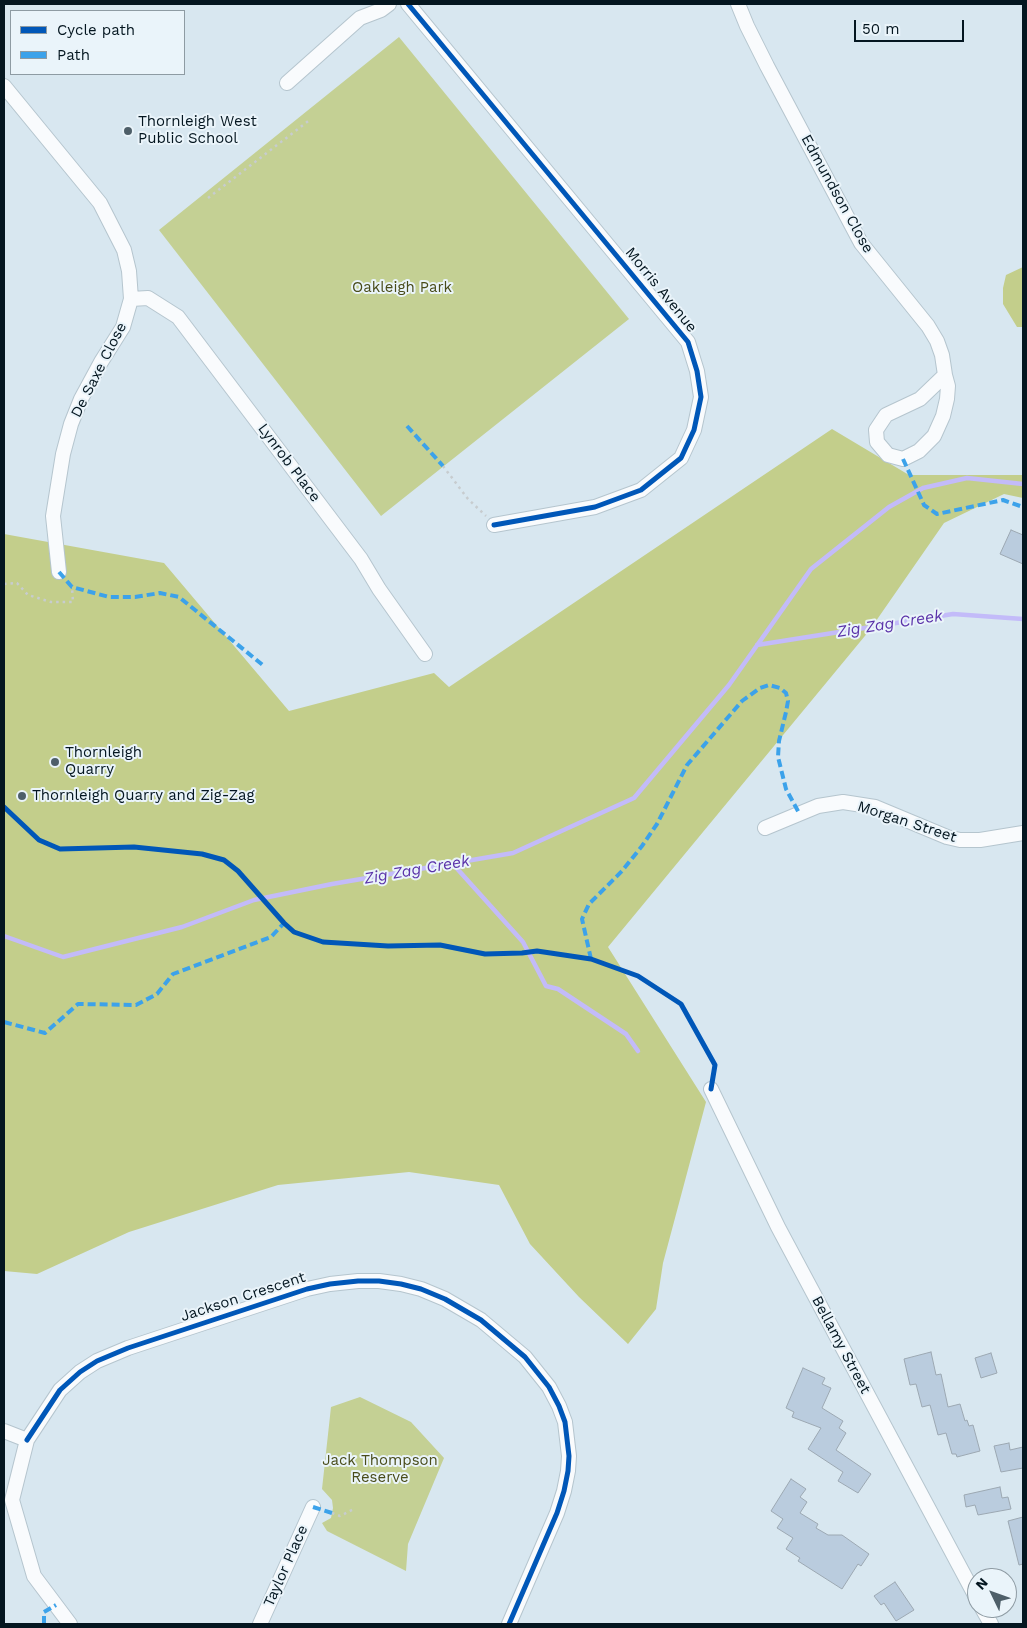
<!DOCTYPE html>
<style>
body{margin:0}
#map{position:relative;width:1027px;height:1628px;overflow:hidden;background:#d8e7f0;font-family:"Work Sans",sans-serif}
canvas{display:block}
.frame{position:absolute;inset:0;border:5px solid #041620;pointer-events:none}
.legend{position:absolute;left:10px;top:10px;width:175px;height:65px;box-sizing:border-box;background:#eaf4fa;border:1px solid #8e9ba3;margin:0;padding:6px 9px;list-style:none;font-size:15px;color:#041620}
.legend li{display:flex;align-items:center;gap:10px;height:25px}
.legend b{width:25px;border:1px solid #8e9ba3}
.north{position:absolute;left:967px;top:1568px;width:50px;height:50px;box-sizing:border-box;background:#eaf4fa;border:1px solid #8e9ba3;border-radius:50%;rotate:312deg;font-size:14px;font-weight:700;line-height:20px;text-align:center;color:#041620}
.north::after{content:'';display:block;margin:auto;width:18px;height:22px;background:#4e5f69;clip-path:polygon(50% 0,100% 100%,50% 72%,0 100%)}
.scale{position:absolute;left:854px;top:20px;width:110px;height:22px;box-sizing:border-box;border:2px solid #041620;border-top:0;padding-left:6px;font-size:15px;line-height:18px;white-space:nowrap;color:#041620;-webkit-text-stroke:4px #eaf4fa;paint-order:stroke}
</style>
<div id="map">
<canvas width="1027" height="1628"></canvas>
<div class="frame"></div>
<ul class="legend">
<li><b style="height:6px;background:#0057b8"></b>Cycle path</li>
<li><b style="height:6px;background:#3ca2ea"></b>Path</li>
</ul>
<div class="north">N</div>
<div class="scale">50 m</div>
</div>
<script>
const g = document.querySelector('canvas').getContext('2d');
g.lineJoin = 'round';
function paint(path, color) { g.fillStyle = color; g.fill(path, 'evenodd'); }
const toPath = rows => new Path2D(rows.map(r => 'M' + r).join(''));
function stroke(path, color, width, dash) { g.strokeStyle = color; g.lineWidth = width; g.lineCap = dash ? 'butt' : 'round'; g.setLineDash(dash || []); g.stroke(path); }
function label(font, color, halo, rows, align = 'center') {
  g.font = font + ' "Work Sans",sans-serif'; g.lineWidth = 4; g.setLineDash([]); g.textBaseline = 'middle'; g.strokeStyle = halo; g.fillStyle = color; for (const [text, x, y, turn = 0] of rows) {
    g.save(); g.translate(x, y); g.rotate((+turn || 0) * Math.PI / 180); g.textAlign = isNaN(turn) ? turn : align; if (halo) g.strokeText(text, 0, 0); g.fillText(text, 0, 0); g.restore();
  }
}
paint(toPath([
 [399,37,629,319,381,516,159,230],
 [360,1397,411,1422,444,1458,408,1544,406,1571,327,1531,322,1523,331,1518,333,1508,332,1500,322,1489,331,1407]
]), '#c4d094');
paint(toPath([
 [1023,267,1023,327,1017,327,1003,304,1003,288,1006,275],
 [832,429,909,475,1023,475,1023,498,1004,494,944,523,869,631,608,947,706,1102,663,1263,656,1309,628,1344,579,1297,530,1244,499,1185,409,1172,278,1185,129,1232,37,1274,4,1271,4,534,164,563,289,711,434,673,449,687]
]), '#c3ce8b');
stroke(toPath([
 [757,645,953,614,1023,619],
 [452,863,523,942,546,986,558,989,626,1034,638,1051],
 [4,936,63,957,182,927,254,900,332,884,513,853,634,798,729,685,811,569,889,507,923,488,967,478,1023,484]
]), '#c3bbf9', 4.5);
const building = toPath([
 [1011,530,1023,535,1023,564,1000,554,1011,530],
 [931,1352,936,1375,941,1374,948,1407,960,1404,965,1421,967,1420,969,1426,973,1425,980,1451,957,1457,956,1454,952,1454,946,1433,938,1435,930,1405,922,1407,916,1384,910,1385,904,1359,931,1352],
 [991,1353,997,1373,981,1378,975,1358,991,1353],
 [803,1368,825,1378,822,1384,831,1388,822,1408,843,1421,839,1428,846,1433,836,1450,871,1474,858,1493,838,1481,843,1472,808,1449,821,1428,792,1417,794,1412,786,1408,803,1368],
 [1009,1443,1010,1450,1023,1447,1023,1468,1001,1472,994,1446,1009,1443],
 [791,1479,806,1489,800,1497,807,1502,800,1513,818,1524,816,1528,828,1535,842,1535,869,1554,861,1566,858,1564,842,1589,798,1561,800,1558,786,1549,793,1538,777,1528,783,1519,771,1511,791,1479],
 [1000,1487,1002,1498,1008,1497,1011,1509,978,1515,975,1505,966,1507,964,1495,1000,1487],
 [1023,1517,1023,1564,1019,1565,1008,1521,1023,1517],
 [895,1582,914,1610,896,1621,884,1603,881,1605,874,1596,895,1582]
]);
paint(building, '#baccde');
stroke(building, '#9ca8b2', 1);
const minor = toPath([
 [408,4,688,342,697,371,701,397,694,430,681,458,641,490,595,507,494,525],
 [738,4,747,26,767,66,861,243,928,326,937,341,942,355,945,375,948,386,947,399,943,416,934,436,919,451,903,459,888,455,877,442,876,430,886,415,920,399,945,375],
 [287,83,360,18,381,10,389,4],
 [4,86,100,203,124,250,129,271,131,299,123,327,101,362,81,399,71,424,63,454,53,516,59,572],
 [131,299,148,298,178,317,361,559,379,589,425,654],
 [765,828,818,806,843,802,875,807,947,837,960,840,980,840,1023,833],
 [711,1089,778,1227,977,1599],
 [4,1431,27,1440,12,1500,34,1576,70,1624],
 [27,1440,60,1390,80,1372,97,1361,128,1348,307,1289,330,1284,358,1281,379,1281,401,1284,421,1289,445,1299,481,1320,525,1357,549,1387,559,1406,565,1422,569,1456,568,1471,564,1491,557,1513,509,1624],
 [982,1608,991,1624],
 [260,1624,313,1507]
]);
stroke(minor, '#b5c5ce', 16);
stroke(toPath([
 [208,198,311,119],
 [443,466,468,499,486,516],
 [4,584,17,583,28,595,51,602,73,602,72,587],
 [332,1513,340,1516,354,1509]
]), '#c7cccf', 2.5, [2.5, 4]);
stroke(minor, '#f9fbfd', 14);
stroke(toPath([
 [407,426,443,466],
 [903,459,924,505,937,514,1003,500,1023,507],
 [59,572,72,587,109,597,135,597,160,593,179,597,264,666],
 [591,959,582,919,589,904,622,871,642,846,657,824,687,765,742,701,760,688,769,685,780,688,786,693,788,701,786,712,779,741,778,757,786,789,799,813],
 [4,1022,45,1033,78,1004,136,1005,157,994,173,974,271,937,284,923],
 [313,1507,332,1513],
 [44,1624,44,1612,56,1605]
]), '#3ca2ea', 4, [8, 4]);
stroke(toPath([
 [408,4,688,342,697,371,701,397,694,430,681,458,641,490,595,507,494,525],
 [4,807,39,840,60,849,134,847,202,854,224,860,238,871,284,923,294,932,323,942,388,946,440,945,485,954,522,953,537,951,591,959,638,976,681,1004,715,1065,711,1089],
 [27,1440,60,1390,80,1372,97,1361,128,1348,307,1289,330,1284,358,1281,379,1281,401,1284,421,1289,445,1299,481,1320,525,1357,549,1387,559,1406,565,1422,569,1456,568,1471,564,1491,557,1513,509,1624]
]), '#0057b8', 5);
for (const [x, y, r, color] of [
 [128,131,5,"#4e5f69"],
 [55,762,5,"#4e5f69"],
 [22,796,5,"#4e5f69"]
]) { const dot = new Path2D(); dot.arc(x, y, r, 0, 2 * Math.PI); g.fillStyle = color; g.fill(dot); stroke(dot, '#eaf4fa', 2); }
label('15px', '#041620', '#eaf4fa', [
 ["Thornleigh West",138,122],
 ["Public School",138,139],
 ["Thornleigh",65,753],
 ["Quarry",65,770],
 ["Thornleigh Quarry and Zig-Zag",32,796]
], 'left');
label('15px', '#041620', '#eaf4fa', [
 ["Edmundson Close",837,194,61],
 ["Morris Avenue",661,290,51],
 ["De Saxe Close",99,370,-63],
 ["Lynrob Place",289,463,53],
 ["Morgan Street",907,822,18],
 ["Jackson Crescent",243,1297,-18],
 ["Bellamy Street",841,1345,62],
 ["Taylor Place",286,1566,-66]
]);
label('15px', '#494c1a', '#eaf4fa', [
 ["Oakleigh Park",402,288],
 ["Jack Thompson",380,1461],
 ["Reserve",380,1478]
]);
label('italic 16px', '#5a32a9', '#eaf4fa', [
 ["Zig Zag Creek",890,624,-9],
 ["Zig Zag Creek",417,870,-10]
]);
</script>
